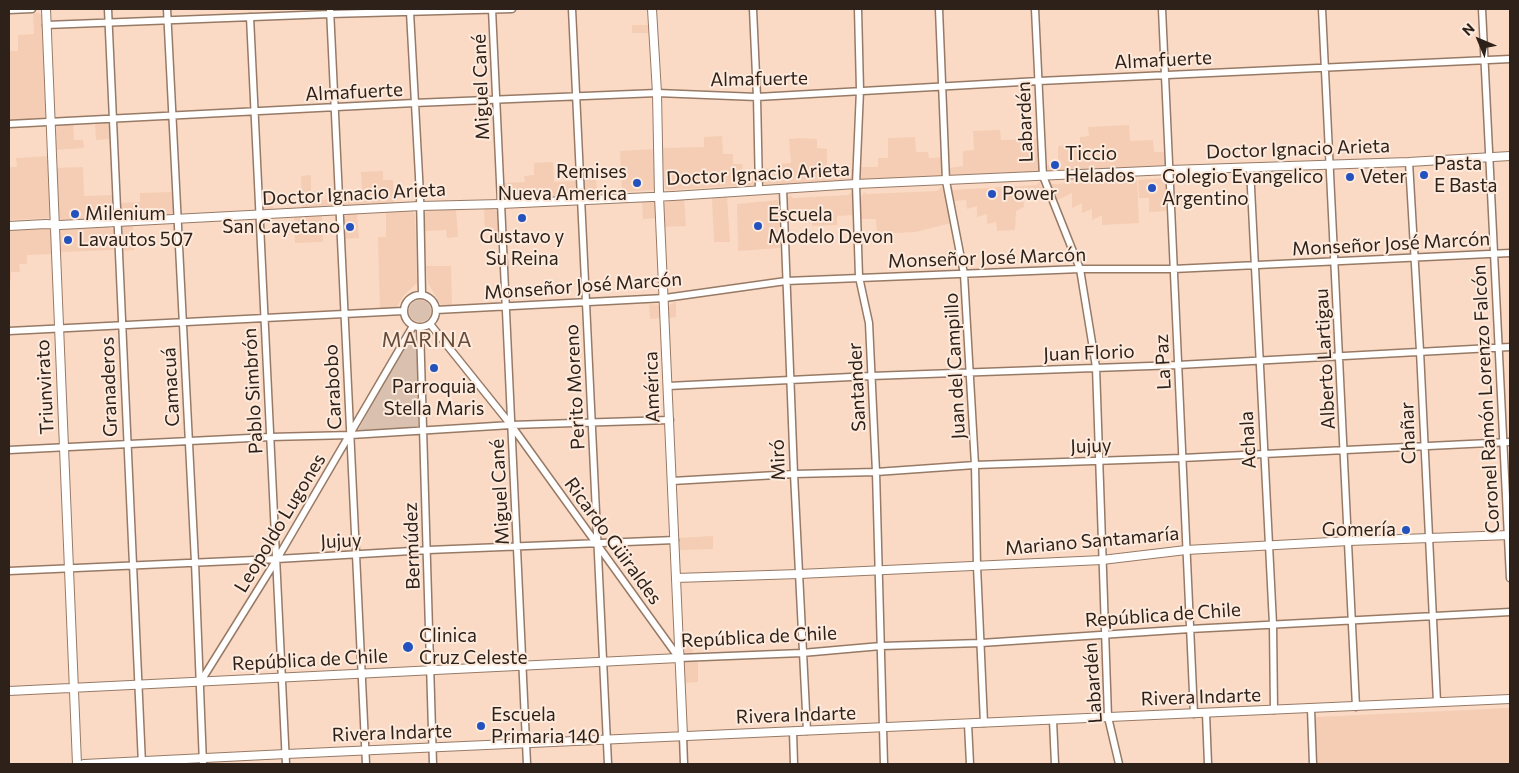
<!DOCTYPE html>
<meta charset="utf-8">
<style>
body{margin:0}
#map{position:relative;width:1519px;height:773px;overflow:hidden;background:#fadac4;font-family:Commissioner,sans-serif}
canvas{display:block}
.frame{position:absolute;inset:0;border:10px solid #2d2119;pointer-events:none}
.north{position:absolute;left:1454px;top:15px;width:50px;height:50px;-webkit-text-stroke:4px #fdeadc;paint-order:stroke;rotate:315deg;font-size:14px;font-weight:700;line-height:20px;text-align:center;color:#2d2119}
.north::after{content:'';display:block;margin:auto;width:18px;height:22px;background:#2d2119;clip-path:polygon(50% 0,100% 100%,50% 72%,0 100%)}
</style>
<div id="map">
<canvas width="1519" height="773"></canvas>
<div class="frame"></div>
<div class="north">N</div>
</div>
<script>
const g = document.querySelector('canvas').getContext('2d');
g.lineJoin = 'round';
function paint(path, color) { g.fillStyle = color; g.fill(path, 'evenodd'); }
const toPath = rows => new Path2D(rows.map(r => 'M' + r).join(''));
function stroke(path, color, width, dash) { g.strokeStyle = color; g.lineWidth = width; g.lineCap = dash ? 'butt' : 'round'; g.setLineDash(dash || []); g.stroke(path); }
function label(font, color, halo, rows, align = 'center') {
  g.font = font + ' Commissioner,sans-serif'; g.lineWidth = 4; g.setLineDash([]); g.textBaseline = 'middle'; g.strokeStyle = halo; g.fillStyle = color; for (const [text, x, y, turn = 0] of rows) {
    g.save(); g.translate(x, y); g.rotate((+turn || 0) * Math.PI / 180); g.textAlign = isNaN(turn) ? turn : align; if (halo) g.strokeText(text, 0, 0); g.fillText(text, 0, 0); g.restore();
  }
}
paint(toPath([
 [33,13,39,13,43,17,47,114,43,119,9,120,9,51,18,51,18,35,34,34],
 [632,25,651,25,651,33,632,33],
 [105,121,109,126,110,139,96,140,95,122],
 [73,123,74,140,83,140,84,148,55,150,55,127,57,124],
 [1129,125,1130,141,1153,140,1154,152,1167,152,1167,165,1164,168,1050,173,1048,171,1047,165,1058,164,1058,146,1080,144,1080,137,1089,136,1088,127],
 [1000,130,1001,140,1040,139,1041,172,950,177,949,168,963,166,963,151,974,150,973,131],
 [722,136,723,154,733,154,733,164,742,164,743,172,757,172,755,185,668,190,665,188,662,148,704,147,704,137],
 [915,137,916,152,928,152,929,158,945,157,944,176,862,182,860,180,860,167,878,167,878,158,888,158,888,138],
 [799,138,817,139,817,148,827,149,827,170,853,169,853,178,851,181,766,186,763,182,762,169,775,168,775,172,781,171,780,164,791,163,789,139],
 [656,149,657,188,655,190,622,192,620,151],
 [49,156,51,216,49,218,9,220,9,167,17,167,16,158],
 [553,162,554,182,578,181,578,190,573,196,506,199,504,198,502,183,525,182,524,176,534,175,534,163],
 [83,167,84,196,113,195,114,211,107,218,61,220,57,216,55,168],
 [383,171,383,180,393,180,394,203,345,206,343,204,342,193,362,191,361,172],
 [311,175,311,191,319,191,320,200,336,199,335,205,302,208,301,176],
 [596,177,597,193,585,193,583,192,583,178],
 [1165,178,1166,211,1149,212,1149,198,1139,198,1138,180],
 [1137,180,1139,223,1102,225,1102,215,1092,220,1092,209,1082,213,1082,203,1072,208,1072,193,1055,201,1049,183,1051,182,1052,184],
 [1039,182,1045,194,1023,195,1024,207,1016,211,1015,230,997,231,996,222,987,224,987,214,977,217,977,206,967,209,966,200,953,201,950,189,952,187,953,190,1036,185],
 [941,187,944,191,951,223,915,232,877,234,876,219,861,219,861,197,864,192,867,194,937,191],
 [173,192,174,211,170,215,124,218,119,214,119,203,140,202,140,193],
 [852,192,853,195,854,215,837,216,837,225,812,226,811,209,787,210,787,198,791,195,792,198,848,195],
 [260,194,273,194,273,210,263,209,261,206],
 [727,197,730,242,714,242,712,198],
 [684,199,686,226,665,227,664,203,670,200],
 [778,200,780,248,738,251,737,204],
 [642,201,654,201,657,203,658,218,643,219],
 [493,207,497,212,498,231,485,231,484,208],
 [456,209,458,237,447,238,446,230,425,231,425,214,427,211],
 [412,210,415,216,417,283,403,296,397,307,380,310,378,237,386,237,386,212],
 [357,213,359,238,344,239,343,218,347,214],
 [322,216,323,242,295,243,294,217],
 [133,224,134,250,121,251,120,228,125,225],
 [106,225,113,230,114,250,60,252,59,232,62,228],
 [49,227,52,228,53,254,27,255,27,264,19,264,20,272,11,272,11,281,9,281,9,229],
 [426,266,451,266,452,306,441,305,428,283],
 [676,302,676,317,669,318,669,305],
 [649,304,661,305,663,318,650,319],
 [713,536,713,549,679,550,678,538],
 [692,640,693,654,685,653,684,641],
 [698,659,698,682,684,683,684,662],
 [1510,708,1510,764,1315,764,1314,723,1316,717]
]), '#f4cdb4');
paint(toPath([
 '409 311a11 11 0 1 1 22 0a11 11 0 1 1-22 0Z',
 [414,337,418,343,418,426,360,433,357,432,409,339]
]), '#dac0ae');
const minor = toPath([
 [108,9,142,764],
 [167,9,195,562,203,764],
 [330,9,366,764],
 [492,9,527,764],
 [572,9,608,764],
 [753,9,757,97,759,190],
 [858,9,860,90,856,184,859,277,869,323,876,472,884,764],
 [939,9,946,181,964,274,975,465,977,566,984,723],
 [1035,9,1043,176,1080,269,1096,367,1108,717,1119,764],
 [1162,9,1194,714],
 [1322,9,1356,707],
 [1482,9,1510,578],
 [9,10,32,9],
 [410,12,420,195,422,295],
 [250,17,286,764],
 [46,25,330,14,512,9],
 [9,124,414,103,657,93,757,97,1039,81,1510,59],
 [1409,162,1420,351,1437,702],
 [1250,168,1273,624,1274,710],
 [783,189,794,474,807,731],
 '404 311a16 16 0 1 1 32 0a16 16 0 1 1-32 0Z',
 [436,310,665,298,786,281,1080,269,1173,269,1510,253],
 [430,324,511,425,679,658,802,653,881,646,981,643,1190,629,1510,612],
 [420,327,433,764],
 [9,331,403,311],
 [668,386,871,376,1178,365,1510,347],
 [9,450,270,437,351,435,511,425,670,420],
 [672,481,794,474,876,472,975,465,1182,458,1510,442],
 [9,571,277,559,428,550,675,540],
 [201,681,277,559,413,326],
 [1311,709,1313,764],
 [1206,713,1208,764],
 [1053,720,1055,764],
 [968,724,970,764],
 [793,731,794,764],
 [683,736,684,764]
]);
const tertiary = toPath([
 [46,9,77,764],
 [652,9,657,93,659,196,683,736],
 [9,226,46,224,60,225,420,206,501,204,673,196,856,184,1170,170,1409,162,1510,156],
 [676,578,799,574,1102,560,1186,550,1349,541,1510,535],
 [9,691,679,658],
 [84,764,286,754,1510,699]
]);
stroke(minor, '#977a66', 9);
stroke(tertiary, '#977a66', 10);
stroke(minor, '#fff', 6);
stroke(tertiary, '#fff', 8);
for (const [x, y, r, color] of [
 [1055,165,5,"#2351be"],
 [1424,175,5,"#2351be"],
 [1350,177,5,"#2351be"],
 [637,183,5,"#2351be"],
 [1152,188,5,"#2351be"],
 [992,194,5,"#2351be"],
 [75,214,5,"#2351be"],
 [522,218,5,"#2351be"],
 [758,226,5,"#2351be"],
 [350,227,5,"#2351be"],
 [68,240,5,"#2351be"],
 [434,368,5,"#2351be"],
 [1406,530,5,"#2351be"],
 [408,647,6,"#2351be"],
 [481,726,5,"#2351be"]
]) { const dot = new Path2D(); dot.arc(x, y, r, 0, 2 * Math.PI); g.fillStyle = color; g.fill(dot); stroke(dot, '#fdeadc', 2); }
label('19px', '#2d2119', '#fdeadc', [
 ["Almafuerte",1163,60,-3],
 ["Almafuerte",759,79,-1],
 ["Miguel Cané",481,87,-92],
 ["Almafuerte",354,92,-3],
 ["Labardén",1025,122,-92],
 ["Doctor Ignacio Arieta",1298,149,-2],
 ["Doctor Ignacio Arieta",758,174,-3],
 ["Doctor Ignacio Arieta",354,194,-3],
 ["Monseñor José Marcón",1391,244,-3],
 ["Monseñor José Marcón",987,258,-2],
 ["Monseñor José Marcón",583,286,-4],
 ["Juan Florio",1089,353,-2],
 ["Alberto Lartigau",1325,359,-93],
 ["La Paz",1163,362,-93],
 ["Juan del Campillo",955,366,-93],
 ["Triunvirato",45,387,-93],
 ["Granaderos",109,387,-92],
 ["Camacuá",171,387,-93],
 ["Carabobo",333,387,-93],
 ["Perito Moreno",575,387,-93],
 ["América",652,387,-92],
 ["Santander",857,387,-93],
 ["Pablo Simbrón",253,391,-93],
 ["Coronel Ramón Lorenzo Falcón",1486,399,-93],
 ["Chañar",1408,433,-92],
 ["Achala",1248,440,-93],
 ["Jujuy",1091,446,-2],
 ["Miró",778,460,-92],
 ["Miguel Cané",500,492,-93],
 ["Leopoldo Lugones",280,523,-59],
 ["Jujuy",341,541,-3],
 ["Ricardo Güiraldes",613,541,54],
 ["Mariano Santamaría",1092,541,-5],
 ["Bermúdez",412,546,-92],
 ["República de Chile",1163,615,-4],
 ["República de Chile",759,637,-3],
 ["República de Chile",310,660,-3],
 ["Labardén",1093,683,-94],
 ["Rivera Indarte",1201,697,-2],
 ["Rivera Indarte",796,715,-2],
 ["Rivera Indarte",392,733,-2]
]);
label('19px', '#2d2119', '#fdeadc', [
 ["Ticcio",1065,154],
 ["Helados",1065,176],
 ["Pasta",1434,164],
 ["E Basta",1434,186],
 ["Remises",627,172,"right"],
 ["Nueva America",627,194,"right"],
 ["Colegio Evangelico",1162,177],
 ["Argentino",1162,199],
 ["Veter",1360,177],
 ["Power",1002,194],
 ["Milenium",85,214],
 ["Escuela",768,215],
 ["Modelo Devon",768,237],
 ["San Cayetano",340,227,"right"],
 ["Gustavo y",522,237,"center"],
 ["Su Reina",522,259,"center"],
 ["Lavautos 507",78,240],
 ["Parroquia",434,387,"center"],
 ["Stella Maris",434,409,"center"],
 ["Gomería",1396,530,"right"],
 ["Clinica",419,636],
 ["Cruz Celeste",419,658],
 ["Escuela",491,715],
 ["Primaria 140",491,737]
], 'left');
g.letterSpacing = '1px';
label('21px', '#674c3a', '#fdeadc', [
 ["MARINA",427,340]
]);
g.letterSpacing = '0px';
</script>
